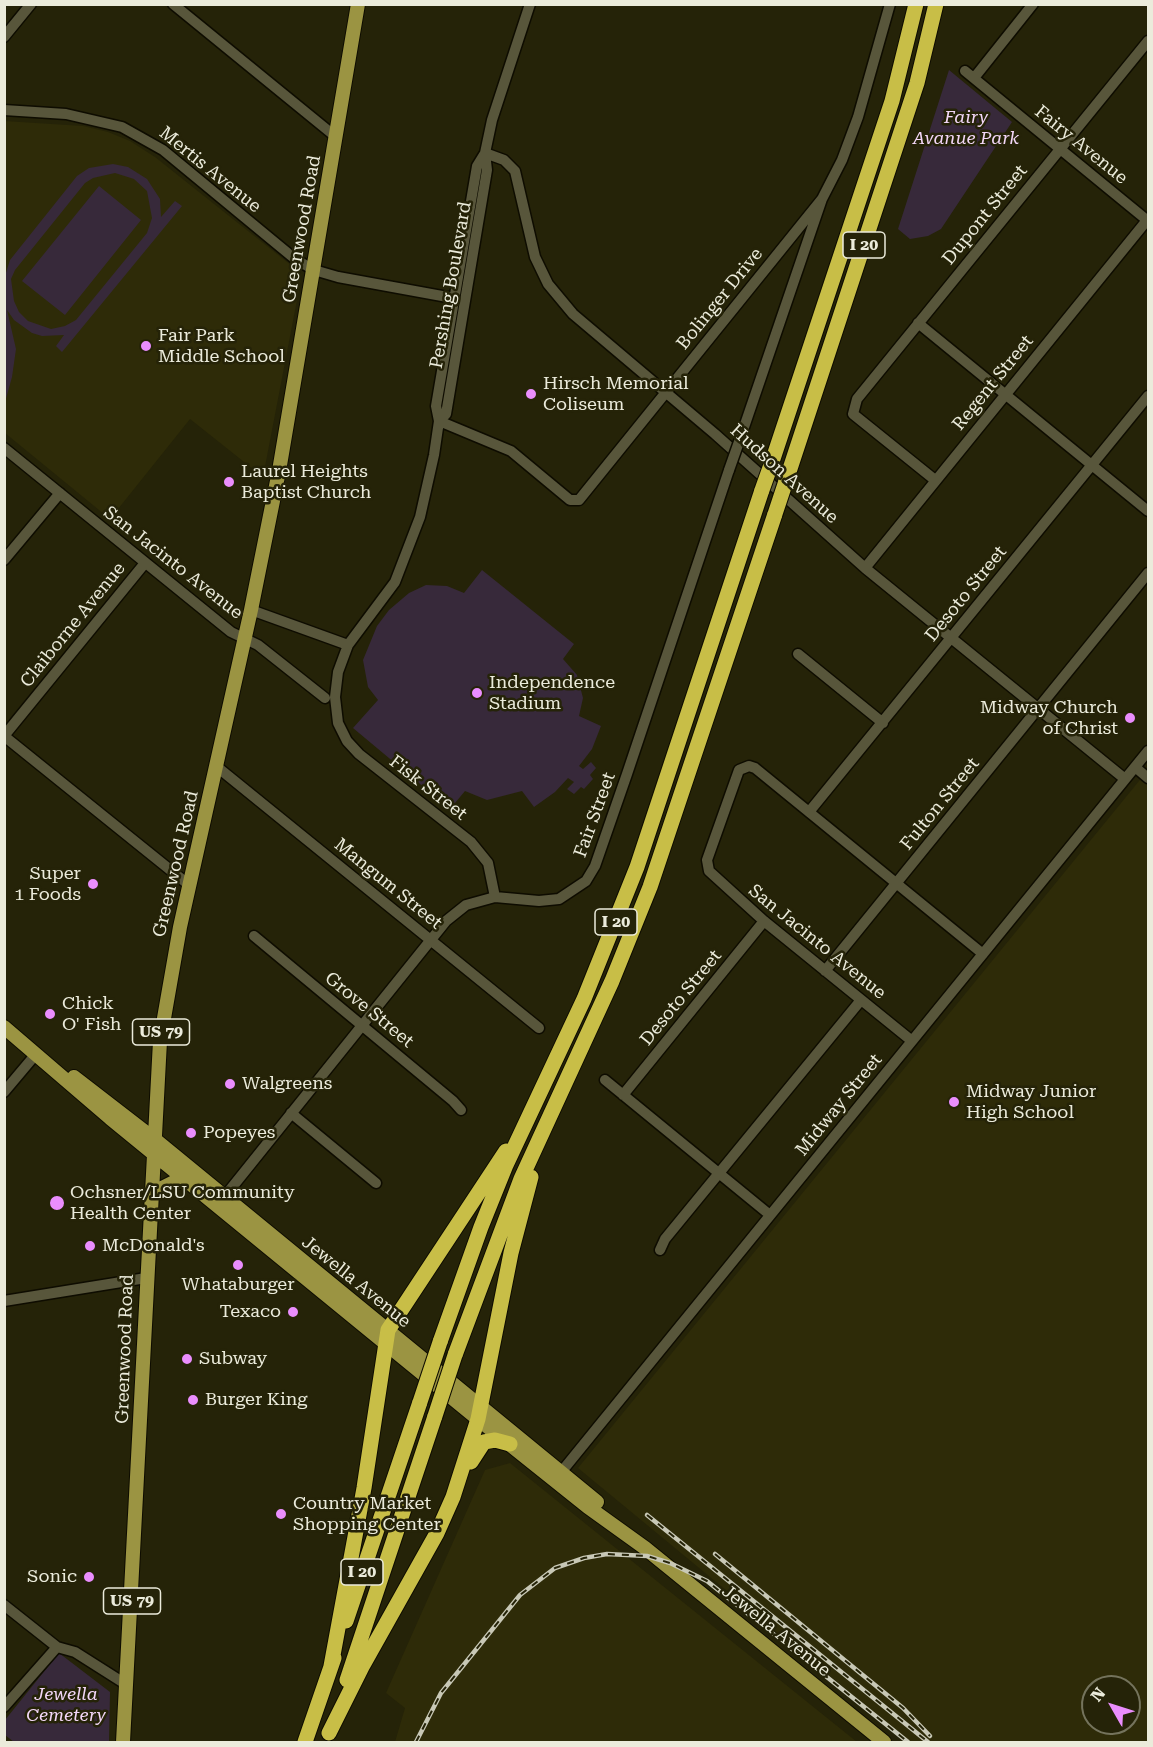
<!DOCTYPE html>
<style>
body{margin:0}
#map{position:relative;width:1153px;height:1747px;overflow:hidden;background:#252308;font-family:"Roboto Serif",serif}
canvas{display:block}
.frame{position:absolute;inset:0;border:6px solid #ebebdb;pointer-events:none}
.north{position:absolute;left:1081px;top:1675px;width:60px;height:60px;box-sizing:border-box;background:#252308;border:2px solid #74735c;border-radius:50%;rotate:309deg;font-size:16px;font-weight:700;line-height:24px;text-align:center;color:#ebebdb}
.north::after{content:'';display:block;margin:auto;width:21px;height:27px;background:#ea8dfd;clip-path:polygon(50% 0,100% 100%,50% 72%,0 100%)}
</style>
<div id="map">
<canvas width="1153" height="1747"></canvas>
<div class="frame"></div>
<div class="north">N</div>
</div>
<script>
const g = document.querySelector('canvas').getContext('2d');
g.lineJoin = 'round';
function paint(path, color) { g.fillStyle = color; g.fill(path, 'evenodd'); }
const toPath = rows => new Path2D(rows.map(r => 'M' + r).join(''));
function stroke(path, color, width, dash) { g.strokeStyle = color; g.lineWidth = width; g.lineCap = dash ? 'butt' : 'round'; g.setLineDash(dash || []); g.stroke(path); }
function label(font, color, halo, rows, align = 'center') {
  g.font = font + ' "Roboto Serif",serif'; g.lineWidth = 5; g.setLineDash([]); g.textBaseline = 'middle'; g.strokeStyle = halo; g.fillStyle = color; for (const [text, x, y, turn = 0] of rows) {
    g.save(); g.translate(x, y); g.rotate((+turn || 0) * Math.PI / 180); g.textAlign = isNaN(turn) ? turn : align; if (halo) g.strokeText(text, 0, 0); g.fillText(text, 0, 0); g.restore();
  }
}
paint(toPath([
 [4,121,83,126,108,132,130,141,155,157,302,274,263,477,190,419,110,519,5,433],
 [1148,770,1148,1742,910,1742,578,1468],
 [1093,1687,1129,1687,1129,1723,1093,1723],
 [510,1463,857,1742,395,1742,405,1708,386,1693,485,1470]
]), '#2e2b08');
paint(toPath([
 [949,70,1012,122,941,229,928,236,910,239,898,229],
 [113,164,128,167,147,179,160,199,161,217,175,201,182,206,62,352,56,346,64,335,42,336,32,333,14,320,7,310,16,349,12,377,5,402,4,279,10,260,77,176,89,168],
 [115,173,134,179,147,191,152,218,147,233,76,320,65,326,51,329,28,321,19,312,14,301,11,279,15,270,85,183,93,178],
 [99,186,141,220,65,315,22,281],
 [482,570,574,644,563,659,577,675,583,698,579,716,601,726,592,749,579,766,583,769,591,762,596,768,590,775,593,779,584,789,581,787,574,794,567,789,574,782,568,778,555,792,534,807,522,791,487,800,465,791,450,809,353,728,378,700,368,687,363,660,377,626,389,610,409,593,426,585,447,586,464,593],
 [59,1653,110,1692,109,1742,14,1742,5,1735,5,1720]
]), '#37293a');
const minor = toPath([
 [173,4,336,137],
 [4,37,31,4],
 [965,71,1148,221],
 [974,78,1033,4],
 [4,110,66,114,122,127,163,150,295,259,314,270,338,277,453,298],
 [485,153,504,160,515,171,535,257,548,284,573,314,715,434,865,568,1125,779],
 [918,323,1148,511],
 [439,421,511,451,570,500,579,500,822,199],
 [439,421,446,414,487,170,485,153],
 [740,439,822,199,842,160,858,117,890,4],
 [4,448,231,632,258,645,325,698],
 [935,480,853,414,857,399,1148,41],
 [4,560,60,493],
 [865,568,1148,219],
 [251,610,348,645],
 [798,654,883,723],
 [4,736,189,885],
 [4,736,145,563],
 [216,766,539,1028],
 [1135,767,1148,778],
 [809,812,1148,396],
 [495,897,488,863,471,842,359,754,347,741,338,723,335,697,338,672,348,645,395,582,420,517,434,455,439,421,436,406,477,166,485,153,492,120,530,4],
 [254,936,453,1101,461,1110],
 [825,971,1148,573],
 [912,1041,764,921,709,871,707,860,739,770,749,766,755,768,983,954],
 [605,1080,770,1215],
 [4,1092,36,1054],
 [623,1095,764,921],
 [291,1113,376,1183],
 [221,1201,446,921,466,905,495,897,539,901,559,899,586,881,595,866,627,774,729,470],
 [660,1250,665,1239,861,1000],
 [4,1301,146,1278],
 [558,1476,1148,751],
 [4,1605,57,1647,75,1652,127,1685],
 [4,1707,57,1647]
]);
const major = toPath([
 [4,1027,110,1118,478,1419,588,1507,645,1548,884,1742],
 [74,1077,153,1138,597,1502],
 [150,1194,174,1182,188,1182],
 [123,1742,160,1041,180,927,251,610,279,471,358,4]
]);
const highway = toPath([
 [772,462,892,101,916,4],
 [785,484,917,83,936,4],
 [440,1342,481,1227,506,1165,584,999,637,867,762,490],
 [455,1355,521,1179,612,981,650,887,775,514],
 [471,1462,484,1442,495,1440,510,1444],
 [346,1621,420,1402],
 [331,1666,364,1488,388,1330,506,1151],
 [347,1680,435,1416],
 [329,1733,363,1665,437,1533,453,1497,478,1419,511,1253,531,1177],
 [305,1742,334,1658]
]);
stroke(minor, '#0e0c00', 13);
stroke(major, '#0e0c00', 16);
stroke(highway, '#0e0c00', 17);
stroke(minor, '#58563b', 10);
stroke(major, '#9b9442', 14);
stroke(highway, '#c8be47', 15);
const rail = toPath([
 [647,1515,928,1742],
 [715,1554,903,1708,930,1736],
 [416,1742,441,1693,520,1595,555,1568,584,1558,607,1554,647,1556,670,1563,707,1581,908,1742]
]);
stroke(rail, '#c8c8b6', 4.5);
stroke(rail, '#252308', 2, [7]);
const minorBridge = toPath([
 [729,470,740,439]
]);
const highwayBridge = toPath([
 [762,490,772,462],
 [775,514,785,484],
 [420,1402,440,1342],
 [435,1416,455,1355]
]);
stroke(minorBridge, '#0e0c00', 13, []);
stroke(highwayBridge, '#0e0c00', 17, []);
stroke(minorBridge, '#58563b', 10);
stroke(highwayBridge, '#c8be47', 15);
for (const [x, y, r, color] of [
 [146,346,6,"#ea8dfd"],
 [531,394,6,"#ea8dfd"],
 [229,482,6,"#ea8dfd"],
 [477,693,6,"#ea8dfd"],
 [1130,718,6,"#ea8dfd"],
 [93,884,6,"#ea8dfd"],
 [50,1014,6,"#ea8dfd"],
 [230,1084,6,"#ea8dfd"],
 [954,1102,6,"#ea8dfd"],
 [191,1133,6,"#ea8dfd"],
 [57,1203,8,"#ea8dfd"],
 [90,1246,6,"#ea8dfd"],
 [238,1265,6,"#ea8dfd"],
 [293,1312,6,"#ea8dfd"],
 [187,1359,6,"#ea8dfd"],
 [193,1400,6,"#ea8dfd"],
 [281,1514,6,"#ea8dfd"],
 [89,1577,6,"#ea8dfd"]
]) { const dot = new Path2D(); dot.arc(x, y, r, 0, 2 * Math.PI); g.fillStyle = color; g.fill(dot); stroke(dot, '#252308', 2); }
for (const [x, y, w] of [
 [864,245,42],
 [616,922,42],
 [161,1032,57],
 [362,1572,42],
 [132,1601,57]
]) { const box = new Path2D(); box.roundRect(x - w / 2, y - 13, w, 26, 4.5); g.fillStyle = '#252308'; g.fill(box); stroke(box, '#ebebdb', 1.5); }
label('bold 16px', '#ebebdb', null, [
 ["I 20",864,245],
 ["I 20",616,922],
 ["US 79",161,1032],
 ["I 20",362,1572],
 ["US 79",132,1601]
]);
label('italic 18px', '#f3d7f8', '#252308', [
 ["Fairy",966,118],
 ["Avanue Park",966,139],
 ["Jewella",66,1695],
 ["Cemetery",66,1716]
]);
label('18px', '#ebebdb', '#252308', [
 ["Fairy Avenue",1081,145,39],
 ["Mertis Avenue",210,170,39],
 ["Dupont Street",985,215,-51],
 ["Greenwood Road",302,229,-80],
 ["Pershing Boulevard",451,285,-80],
 ["Bolinger Drive",720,299,-51],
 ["Regent Street",993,383,-51],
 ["Hudson Avenue",784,474,42],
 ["San Jacinto Avenue",173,563,38],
 ["Desoto Street",966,594,-51],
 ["Claiborne Avenue",73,625,-51],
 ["Fisk Street",428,788,38],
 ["Fulton Street",940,804,-51],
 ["Fair Street",595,815,-70],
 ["Greenwood Road",176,864,-77],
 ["Mangum Street",388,884,39],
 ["San Jacinto Avenue",817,942,39],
 ["Desoto Street",681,998,-51],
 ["Grove Street",369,1010,39],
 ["Midway Street",839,1105,-51],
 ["Jewella Avenue",356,1282,39],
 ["Greenwood Road",125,1349,-88],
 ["Jewella Avenue",776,1631,39]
]);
label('18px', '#ebebdb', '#252308', [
 ["Fair Park",158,336],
 ["Middle School",158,357],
 ["Hirsch Memorial",543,384],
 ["Coliseum",543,405],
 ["Laurel Heights",241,472],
 ["Baptist Church",241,493],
 ["Independence",489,683],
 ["Stadium",489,704],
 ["Midway Church",1118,708,"right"],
 ["of Christ",1118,729,"right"],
 ["Super",81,874,"right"],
 ["1 Foods",81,895,"right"],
 ["Chick",62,1004],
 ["O' Fish",62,1025],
 ["Walgreens",242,1084],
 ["Midway Junior",966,1092],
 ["High School",966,1113],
 ["Popeyes",203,1133],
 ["Ochsner/LSU Community",70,1193],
 ["Health Center",70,1214],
 ["McDonald's",102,1246],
 ["Whataburger",238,1285,"center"],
 ["Texaco",281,1312,"right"],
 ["Subway",199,1359],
 ["Burger King",205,1400],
 ["Country Market",293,1504],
 ["Shopping Center",293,1525],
 ["Sonic",77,1577,"right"]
], 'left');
</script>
